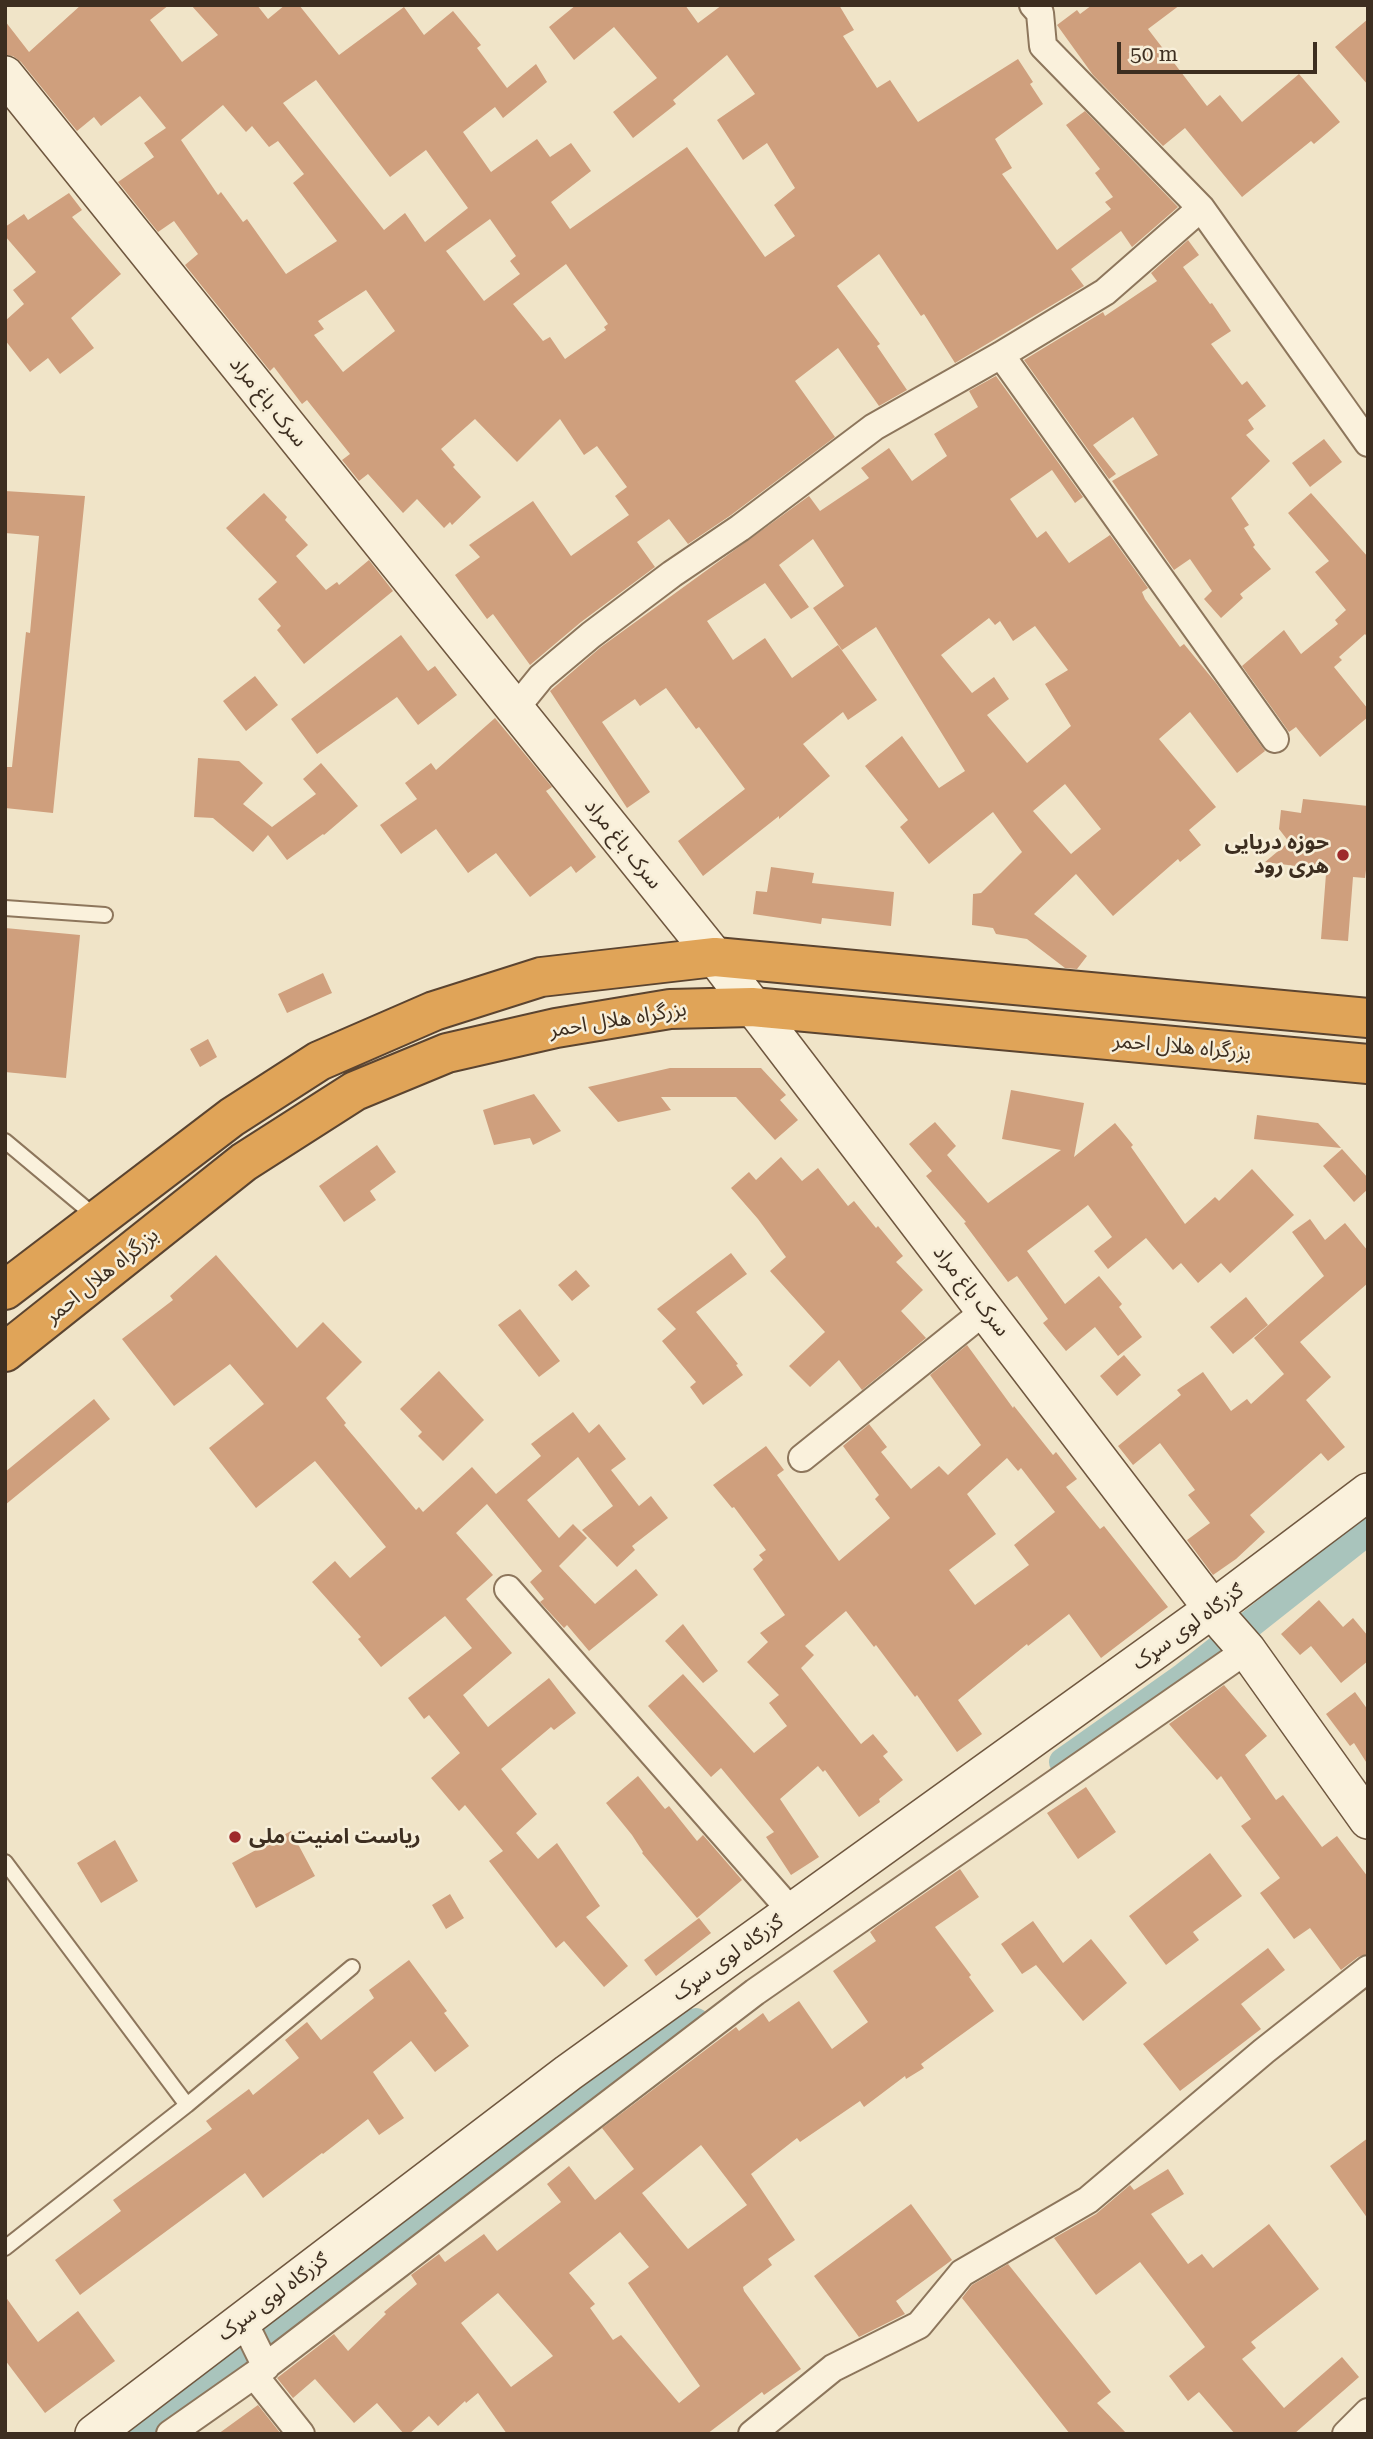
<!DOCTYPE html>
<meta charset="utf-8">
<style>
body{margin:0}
#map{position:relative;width:1373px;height:2439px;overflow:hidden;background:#f0e4c8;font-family:"Roboto Serif",serif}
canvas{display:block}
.frame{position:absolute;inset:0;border:7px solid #3d2e20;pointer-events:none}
.scale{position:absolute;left:1117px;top:42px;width:200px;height:32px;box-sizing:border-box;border:4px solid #3d2e20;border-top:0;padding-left:9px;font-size:21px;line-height:24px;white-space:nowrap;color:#3d2e20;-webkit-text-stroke:5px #f7eed8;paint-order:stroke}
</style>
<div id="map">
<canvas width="1373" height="2439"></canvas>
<div class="frame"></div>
<div class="scale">50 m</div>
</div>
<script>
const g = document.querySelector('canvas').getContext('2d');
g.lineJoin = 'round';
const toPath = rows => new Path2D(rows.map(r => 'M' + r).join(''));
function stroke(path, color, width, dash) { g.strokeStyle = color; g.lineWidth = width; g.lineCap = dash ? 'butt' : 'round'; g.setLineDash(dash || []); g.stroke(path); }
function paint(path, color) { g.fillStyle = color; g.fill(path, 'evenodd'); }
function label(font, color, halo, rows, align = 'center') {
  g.font = font + ' "Roboto Serif","Noto Sans Arabic",serif'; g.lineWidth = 5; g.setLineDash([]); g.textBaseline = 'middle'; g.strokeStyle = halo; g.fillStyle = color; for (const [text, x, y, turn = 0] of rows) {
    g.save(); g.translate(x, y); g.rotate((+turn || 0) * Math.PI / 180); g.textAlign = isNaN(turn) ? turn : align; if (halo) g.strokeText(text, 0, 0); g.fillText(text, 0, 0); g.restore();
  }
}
stroke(toPath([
 [1063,1762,1182,1678,1368,1531],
 [137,2434,593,2095,696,2022]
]), '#a9c4bc', 28);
paint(toPath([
 [81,5,169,5,150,20,182,62,218,35,191,5,257,5,268,19,285,5,299,5,339,55,404,7,424,35,453,11,481,45,477,48,507,88,536,64,547,82,503,118,495,107,463,132,491,172,537,139,550,157,571,143,591,171,551,202,570,229,687,147,765,257,795,236,774,205,795,188,767,143,743,160,717,120,755,94,727,55,673,100,676,104,633,138,613,112,657,78,614,27,574,60,549,27,576,5,685,5,698,23,722,5,839,5,854,30,843,36,877,88,890,80,918,122,1018,59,1033,82,1030,84,1043,104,995,139,1012,168,1002,174,1057,250,1111,209,1105,202,1113,197,1095,173,1100,169,1066,125,1085,111,1178,207,1132,247,1121,231,1071,269,1084,286,955,363,924,314,921,316,879,254,837,286,880,344,877,346,907,390,879,406,838,348,795,381,835,437,731,515,688,544,669,519,637,542,655,567,581,622,530,665,493,614,487,619,455,575,480,557,469,545,533,501,571,556,629,515,615,496,627,487,597,446,584,455,560,419,517,462,475,419,441,449,455,465,453,467,481,497,452,525,450,522,444,528,417,499,403,513,368,474,359,481,342,460,350,454,307,400,302,404,274,367,270,371,185,265,198,254,174,221,158,232,118,182,154,157,144,143,166,128,140,96,101,126,94,117,77,131,21,62,13,56,5,55,5,21,29,52],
 [316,80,390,177,426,150,468,208,425,242,405,213,384,230,283,103],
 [223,105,246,132,252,126,269,147,278,141,304,174,293,183,337,241,286,274,247,219,243,222,221,192,218,195,181,140],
 [490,219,516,256,510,261,520,274,484,301,446,251],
 [566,264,608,324,604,327,606,330,565,359,550,337,543,341,513,304],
 [366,290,395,331,343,372,314,335,324,329,318,321],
 [1092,5,1180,5,1148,29,1207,106,1220,95,1242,122,1299,74,1340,122,1314,144,1311,141,1242,197,1185,128,1163,146,1093,75,1057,25,1077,10,1080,14],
 [1368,19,1368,85,1335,47],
 [69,193,82,210,72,217,121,274,71,318,94,348,60,374,48,358,30,372,5,340,5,321,24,304,13,290,36,272,5,236,5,227,24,214,28,220],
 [1188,240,1199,255,1183,267,1210,304,1212,303,1231,331,1211,344,1242,385,1247,381,1266,406,1248,420,1254,429,1246,435,1270,461,1231,498,1249,525,1244,528,1255,545,1253,547,1271,569,1240,594,1243,598,1221,618,1204,599,1212,591,1190,559,1174,570,1112,481,1158,455,1133,417,1093,445,1116,474,1109,479,1024,360,1103,312,1105,316,1157,281,1151,273],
 [996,376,1083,497,1075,503,1052,470,1010,499,1037,538,1046,531,1069,563,1110,535,1148,588,1142,592,1145,599,1180,647,1184,644,1216,683,1265,751,1237,773,1190,712,1159,739,1216,807,1189,830,1201,845,1180,862,1178,859,1113,916,1076,874,1034,914,1087,956,1077,969,1065,968,1027,939,996,934,993,928,972,925,973,894,981,893,1022,852,993,812,929,864,900,827,908,820,865,766,902,736,939,788,965,771,876,627,842,650,813,608,844,586,813,539,779,565,809,607,791,619,765,583,707,621,733,660,765,638,792,678,838,645,877,700,848,720,843,712,803,744,830,776,779,819,779,816,703,876,678,841,745,789,699,727,696,729,666,688,640,706,635,699,602,722,650,792,627,808,550,691,601,647,809,496,820,511,869,478,861,468,889,448,912,481,947,456,934,434,978,407,969,391],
 [989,618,995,625,1000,621,1013,641,1035,626,1068,670,1045,684,1071,726,1027,763,987,715,1009,699,994,677,972,693,941,655],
 [1065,784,1101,829,1071,854,1033,811],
 [1324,439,1342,462,1310,487,1292,463],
 [5,491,85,496,53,813,5,808,5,767,12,767,26,632,30,633,39,536,5,533],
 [264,493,287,517,285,520,308,545,296,556,326,590,337,582,339,585,369,560,393,591,304,664,277,630,281,626,258,599,277,582,226,528],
 [1311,493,1368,557,1368,638,1365,634,1339,657,1342,660,1334,667,1368,709,1368,717,1320,757,1296,727,1289,732,1242,666,1284,630,1301,654,1338,624,1335,620,1346,610,1315,572,1329,561,1288,513],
 [401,635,428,671,435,666,457,695,418,725,397,697,317,754,291,719],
 [255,676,278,705,246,731,223,701],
 [495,718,552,787,546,791,596,857,576,873,571,866,530,897,496,853,468,873,436,829,401,854,380,825,417,799,405,783,431,763,436,770],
 [198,758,239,761,263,783,243,804,272,827,316,794,303,779,321,763,358,806,324,835,323,834,287,860,268,835,253,852,213,818,194,817],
 [1303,799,1368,806,1368,854,1365,878,1353,877,1348,941,1321,939,1326,874,1311,872,1311,868,1265,862,1289,842,1279,829,1281,810,1301,813],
 [771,867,814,873,812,883,894,892,891,926,822,918,821,924,753,914,756,891,767,892],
 [5,928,80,935,66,1078,5,1072],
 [323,973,332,993,287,1013,278,994],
 [208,1039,217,1057,200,1067,190,1049],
 [670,1068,761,1068,786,1095,780,1100,798,1120,775,1140,736,1097,661,1097,671,1110,618,1122,588,1087],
 [1011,1090,1084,1103,1074,1157,1115,1123,1133,1145,1131,1147,1185,1224,1215,1197,1219,1201,1252,1169,1294,1215,1230,1273,1221,1263,1198,1283,1181,1263,1173,1270,1146,1238,1108,1269,1094,1251,1112,1237,1088,1205,1027,1251,1065,1304,1099,1276,1122,1304,1119,1307,1142,1337,1118,1356,1095,1327,1066,1351,1043,1323,1048,1319,1017,1276,1008,1282,964,1223,966,1222,926,1176,932,1171,909,1144,935,1122,956,1146,947,1155,988,1203,1061,1150,1002,1139],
 [534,1094,561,1131,533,1145,530,1138,494,1145,483,1110],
 [1257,1115,1318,1123,1341,1148,1254,1139],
 [377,1145,396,1172,370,1191,376,1200,344,1222,319,1186],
 [1342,1149,1368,1178,1368,1189,1354,1202,1323,1166],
 [781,1157,802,1181,818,1168,848,1206,854,1201,876,1228,878,1226,903,1256,896,1262,923,1290,901,1311,926,1338,862,1390,839,1360,810,1387,789,1366,825,1332,770,1271,786,1257,758,1219,731,1188,749,1172,756,1180],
 [1310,1219,1325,1240,1345,1223,1368,1251,1368,1283,1300,1342,1331,1377,1306,1400,1345,1447,1328,1461,1321,1453,1250,1515,1265,1532,1236,1559,1213,1575,1187,1540,1210,1523,1188,1495,1195,1490,1160,1443,1133,1465,1118,1446,1181,1395,1177,1390,1203,1372,1231,1411,1247,1399,1251,1404,1284,1374,1254,1338,1324,1276,1292,1232],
 [731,1253,747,1274,696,1312,738,1364,736,1365,743,1375,703,1405,690,1387,696,1382,662,1341,676,1329,657,1309],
 [216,1255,297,1348,323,1322,362,1362,326,1398,346,1423,344,1425,416,1510,419,1507,423,1512,472,1467,496,1494,541,1456,531,1444,573,1412,589,1433,599,1424,626,1459,611,1470,639,1506,651,1496,668,1518,632,1546,635,1550,617,1567,582,1530,613,1506,578,1457,527,1500,559,1538,573,1524,587,1538,559,1566,595,1604,636,1569,658,1595,589,1651,567,1625,564,1628,540,1602,544,1599,530,1582,542,1571,487,1504,456,1533,493,1575,466,1599,512,1653,463,1695,488,1727,549,1678,576,1713,554,1730,551,1727,501,1769,537,1814,516,1833,538,1859,557,1843,600,1906,586,1917,628,1966,604,1987,564,1941,556,1948,489,1861,503,1851,465,1805,459,1811,431,1778,460,1753,429,1715,424,1719,408,1698,472,1648,445,1616,381,1667,358,1639,361,1637,312,1582,335,1561,350,1578,386,1547,315,1461,256,1508,209,1448,264,1404,230,1364,174,1406,122,1339,173,1300,170,1296],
 [576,1270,590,1286,572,1301,558,1285],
 [1246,1297,1268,1325,1233,1354,1210,1327],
 [520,1309,560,1361,539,1377,498,1325],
 [967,1345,1013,1408,1014,1406,1053,1455,1056,1452,1077,1479,1066,1487,1100,1529,1104,1526,1168,1607,1101,1658,1069,1614,1028,1646,1027,1644,958,1700,982,1734,957,1752,917,1695,915,1697,876,1645,874,1647,846,1611,805,1646,814,1655,801,1668,861,1744,873,1734,888,1752,883,1756,903,1780,879,1799,880,1802,859,1817,825,1770,823,1772,818,1766,780,1799,819,1857,791,1875,766,1837,774,1832,721,1768,711,1777,648,1706,683,1674,754,1753,787,1726,769,1703,779,1695,747,1662,768,1642,760,1633,785,1615,753,1569,763,1560,759,1555,766,1550,734,1507,732,1508,713,1485,766,1446,784,1470,777,1475,839,1561,890,1518,875,1499,879,1495,843,1446,869,1424,887,1447,881,1452,911,1489,939,1466,948,1475,981,1445,930,1375],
 [1007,1458,1018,1471,1021,1468,1055,1512,1014,1545,1029,1565,975,1605,949,1570,996,1534,967,1494],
 [1124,1355,1141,1375,1117,1396,1100,1376],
 [439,1371,484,1420,443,1461,418,1436,422,1432,400,1409],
 [94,1399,110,1419,5,1505,5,1472],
 [1319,1600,1343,1627,1353,1618,1368,1636,1368,1661,1341,1683,1311,1646,1300,1655,1281,1634],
 [683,1624,718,1671,703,1683,665,1641],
 [1224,1685,1267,1736,1245,1755,1276,1800,1283,1795,1322,1847,1337,1836,1368,1877,1368,1954,1358,1957,1341,1970,1310,1928,1294,1939,1260,1893,1280,1878,1241,1826,1251,1819,1221,1776,1217,1780,1169,1724],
 [1355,1692,1368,1710,1368,1765,1354,1743,1350,1746,1326,1714],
 [638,1776,665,1809,669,1806,697,1841,703,1835,742,1880,697,1918,642,1853,643,1852,632,1835,606,1803],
 [1086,1787,1116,1832,1078,1859,1047,1813],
 [291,1831,315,1876,256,1908,232,1863],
 [115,1840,138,1881,101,1903,77,1863],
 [1210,1853,1242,1896,1193,1932,1199,1940,1166,1965,1129,1916],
 [960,1869,979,1897,935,1927,971,1975,969,1977,994,2011,921,2064,924,2068,906,2079,905,2076,864,2107,860,2101,800,2142,797,2138,751,2174,795,2240,768,2259,772,2265,743,2287,744,2291,801,2369,764,2395,762,2392,707,2434,507,2434,478,2393,466,2403,465,2401,438,2426,429,2416,409,2434,404,2434,377,2403,354,2423,315,2379,293,2398,277,2378,334,2334,348,2351,386,2314,384,2312,417,2284,411,2275,439,2254,445,2262,484,2234,497,2251,561,2202,547,2184,569,2166,595,2200,634,2169,602,2128,736,2027,739,2031,763,2013,769,2022,799,2001,832,2049,868,2022,833,1971,876,1941,870,1932,876,1927],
 [701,2145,747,2205,688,2249,642,2193],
 [620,2232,649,2267,628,2283,700,2386,679,2403,621,2335,613,2340,590,2308,595,2304,569,2273],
 [498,2293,553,2356,511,2387,461,2323],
 [450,1894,464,1918,446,1929,432,1905],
 [699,1918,711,1933,656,1976,644,1960],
 [1033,1921,1063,1963,1091,1939,1127,1983,1083,2021,1036,1965,1022,1974,1001,1944],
 [1268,1948,1285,1970,1241,2004,1261,2029,1180,2091,1143,2044],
 [409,1960,447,2011,444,2013,469,2046,435,2072,411,2041,373,2072,404,2118,379,2135,368,2119,323,2154,322,2153,263,2198,245,2173,80,2295,55,2260,121,2211,113,2200,212,2129,206,2121,249,2089,253,2095,299,2058,285,2040,307,2022,321,2040,374,1998,369,1990],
 [1368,2138,1368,2219,1330,2166],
 [1168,2169,1184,2194,1151,2214,1188,2264,1202,2254,1213,2268,1269,2224,1319,2289,1251,2342,1256,2348,1242,2359,1284,2408,1342,2357,1359,2377,1294,2434,1235,2434,1199,2392,1188,2401,1169,2376,1205,2347,1140,2262,1096,2295,1054,2238,1096,2214,1130,2185,1134,2190],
 [911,2204,952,2260,896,2301,905,2314,859,2337,814,2276],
 [1008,2264,1111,2392,1097,2403,1127,2434,1070,2434,962,2298,972,2285],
 [5,2296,38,2342,78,2311,115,2361,45,2413,5,2360],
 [258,2405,281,2434,218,2434]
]), '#cf9f7d');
const lane = toPath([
 [5,908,105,915],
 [5,1141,96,1217],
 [5,1862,187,2105],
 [5,2248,187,2105,352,1967]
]);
const street = toPath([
 [1033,5,1040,13,1043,46,1201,208,1368,443],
 [1001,355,1275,739],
 [515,709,541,677,591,635,672,574,740,528,874,427,1001,355,1105,292,1201,208],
 [802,1458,986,1310],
 [508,1589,792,1912],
 [243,2320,266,2367],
 [254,2375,301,2434],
 [170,2434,254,2375,755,1992,1247,1650],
 [752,2434,833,2368,919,2325,962,2273,1088,2200,1264,2051,1368,1969],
 [1346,2434,1368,2412]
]);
const secondary = toPath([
 [5,75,715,957,1225,1625,1247,1650,1368,1820],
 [94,2434,568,2073,1214,1608,1368,1492]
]);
const highway = toPath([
 [5,1290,232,1117,319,1061,434,1011,541,977,715,957,1368,1018],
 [5,1352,244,1162,355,1091,447,1053,556,1028,670,1009,752,1007,1368,1064]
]);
stroke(lane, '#8d765c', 18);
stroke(street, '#8d765c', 30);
stroke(secondary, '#6f573f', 40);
stroke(highway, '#5b4430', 42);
stroke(lane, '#faf1dc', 14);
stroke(street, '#faf1dc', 26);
stroke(secondary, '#faf1dc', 37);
stroke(highway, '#e0a458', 38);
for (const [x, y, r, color] of [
 [1343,855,7,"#9e2a2b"],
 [235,1837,7,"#9e2a2b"]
]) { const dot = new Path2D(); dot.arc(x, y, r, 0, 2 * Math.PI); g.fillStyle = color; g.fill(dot); stroke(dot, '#f7eed8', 2.5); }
label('21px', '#3d2e20', '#f7eed8', [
 ["سرک باغ مراد",268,402,51],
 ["سرک باغ مراد",623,844,51],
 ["بزرگراه هلال احمر",618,1020,-9],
 ["بزرگراه هلال احمر",1182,1047,5],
 ["بزرگراه هلال احمر",102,1276,-39],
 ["سرک باغ مراد",971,1291,52],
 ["ګزرګاه لوی سړک",1188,1627,-36],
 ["ګزرګاه لوی سړک",728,1958,-36],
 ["ګزرګاه لوی سړک",273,2297,-37]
]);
label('bold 21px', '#3d2e20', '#f7eed8', [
 ["حوزه دریایی",1329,843],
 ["هری رود",1329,867],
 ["ریاست امنیت ملی",249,1837,"left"]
], 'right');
</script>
